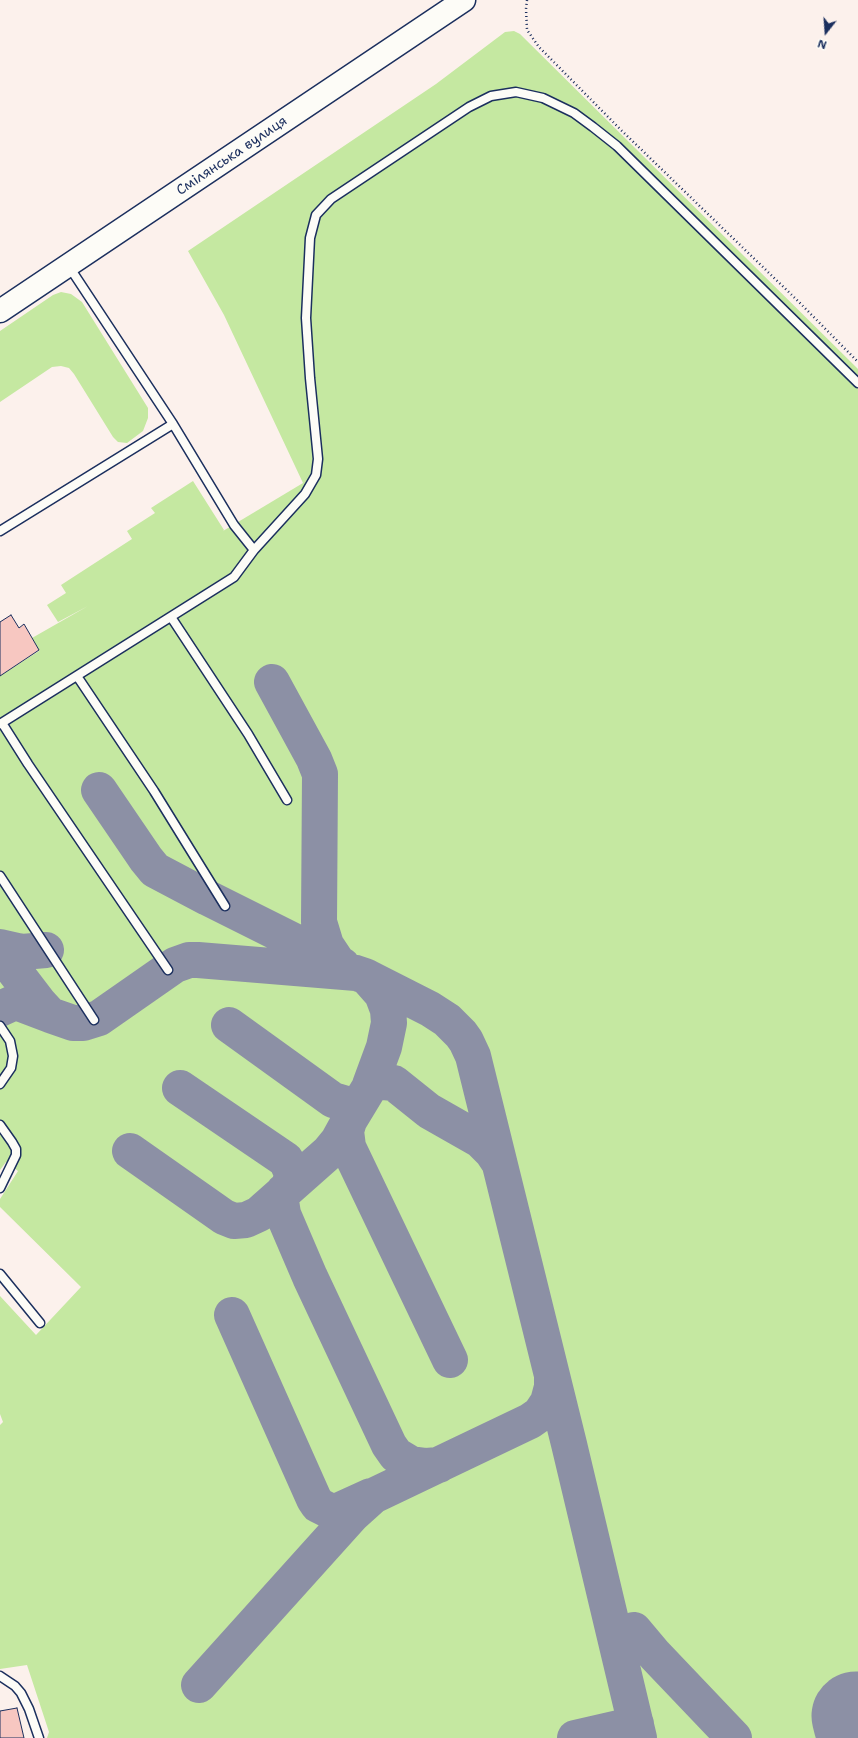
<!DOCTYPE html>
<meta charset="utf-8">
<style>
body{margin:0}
#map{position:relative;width:858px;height:1738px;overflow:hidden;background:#fcf1ec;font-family:"Shantell Sans",sans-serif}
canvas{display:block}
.north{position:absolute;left:806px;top:12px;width:40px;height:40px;-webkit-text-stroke:3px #fdfcf7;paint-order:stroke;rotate:197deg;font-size:11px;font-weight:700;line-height:16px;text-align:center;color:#1b2f5e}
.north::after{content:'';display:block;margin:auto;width:14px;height:18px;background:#1b2f5e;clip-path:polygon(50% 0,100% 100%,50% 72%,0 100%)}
</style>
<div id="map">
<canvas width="858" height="1738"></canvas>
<div class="north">N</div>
</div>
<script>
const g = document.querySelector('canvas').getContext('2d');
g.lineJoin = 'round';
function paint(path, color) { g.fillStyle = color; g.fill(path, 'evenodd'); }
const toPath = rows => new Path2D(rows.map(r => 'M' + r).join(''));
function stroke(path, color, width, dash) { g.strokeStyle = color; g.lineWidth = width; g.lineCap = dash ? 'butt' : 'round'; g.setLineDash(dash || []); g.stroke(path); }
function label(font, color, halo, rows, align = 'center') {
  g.font = font + ' "Shantell Sans",sans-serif'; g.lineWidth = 3.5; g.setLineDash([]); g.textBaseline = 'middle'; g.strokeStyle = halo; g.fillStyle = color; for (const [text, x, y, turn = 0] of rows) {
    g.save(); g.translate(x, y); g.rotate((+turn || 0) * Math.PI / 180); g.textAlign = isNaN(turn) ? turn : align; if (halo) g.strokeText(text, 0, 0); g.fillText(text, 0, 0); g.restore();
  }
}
paint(toPath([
 [514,31,520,34,858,369,858,1738,47,1738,49,1732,27,1665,0,1669,0,1425,3,1422,0,1414,0,1296,36,1335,81,1287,0,1207,0,1199,18,1171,6,1162,0,1170,0,676,39,651,32,638,88,606,58,622,47,605,66,593,61,585,132,539,127,531,155,513,151,508,193,481,224,530,223,531,303,483,224,315,188,251,436,84,505,32],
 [61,292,71,294,82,302,148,408,148,418,143,431,127,443,118,442,113,437,74,374,69,368,61,366,52,367,0,402,0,331,53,295]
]), '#c5e8a1');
stroke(toPath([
 [272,682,314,759,320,774,319,922,326,945,338,963],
 [99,790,146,859,155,870,208,898,342,965],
 [0,947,22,952,46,950],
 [0,952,39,1003,50,1015,73,1023,83,1023,99,1018,175,965,189,960,198,960,356,973,365,976,430,1009,447,1020,461,1034,466,1041,473,1056,569,1444,639,1738],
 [367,977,382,994,388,1010,389,1023,384,1047,370,1085],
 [0,1009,13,1003,21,1004,50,1015],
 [229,1025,333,1100,350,1105,359,1102],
 [180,1088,286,1160,291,1171,292,1176,289,1186],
 [349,1121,372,1083,383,1082,394,1083,429,1111,480,1140,492,1152,498,1161],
 [130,1151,224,1217,234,1221,246,1220,259,1214,329,1152,338,1141,349,1121,346,1131,348,1147,450,1360],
 [284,1191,281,1201,283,1214,310,1277,389,1445,396,1455,411,1464,426,1466,439,1465],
 [232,1315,314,1499,318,1505,330,1511,338,1511,371,1496],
 [634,1630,655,1655,734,1738],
 [199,1685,353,1514,373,1496,530,1421,540,1414,548,1402,552,1387,552,1377],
 [575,1738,636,1724]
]), '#8c90a5', 36);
stroke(toPath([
 [856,1716,858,1724]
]), '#8c90a5', 89);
const building = toPath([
 [11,615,19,628,24,624,39,650,0,676,0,622,11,615],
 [17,1708,24,1738,0,1738,0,1711,17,1708]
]);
paint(building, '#f7c7c1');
stroke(building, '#1b2f5e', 1);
const service = toPath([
 [173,424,234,525,254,550],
 [0,531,173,424,68,265],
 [171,617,248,734,287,800],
 [77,676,154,791,225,906],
 [2,723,28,764,168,970],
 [0,724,234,577,254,550,305,494,316,475,318,459,310,378,306,318,310,238,316,215,331,199,469,107,491,96,516,92,543,98,574,113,593,127,617,146,858,383],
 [0,876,94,1020],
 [0,1026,10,1041,13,1056,11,1068,0,1084],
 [0,1125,12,1142,16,1149,16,1155,0,1188],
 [0,1274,40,1323],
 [0,1676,15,1686,21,1693,29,1709,39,1738]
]);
const primary = toPath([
 [0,311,464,0]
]);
stroke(service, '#1b2f5e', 11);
stroke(primary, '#1b2f5e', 25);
stroke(toPath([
 [527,0,526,9,527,30,539,47,620,129,798,301,858,362]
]), '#1b2f5e', 2.5, [1, 3]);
stroke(service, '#fdfcf7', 8);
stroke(primary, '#fdfcf7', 22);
label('14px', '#1b2f5e', '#fdfcf7', [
 ["Смілянська вулиця",232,156,-34]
]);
</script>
